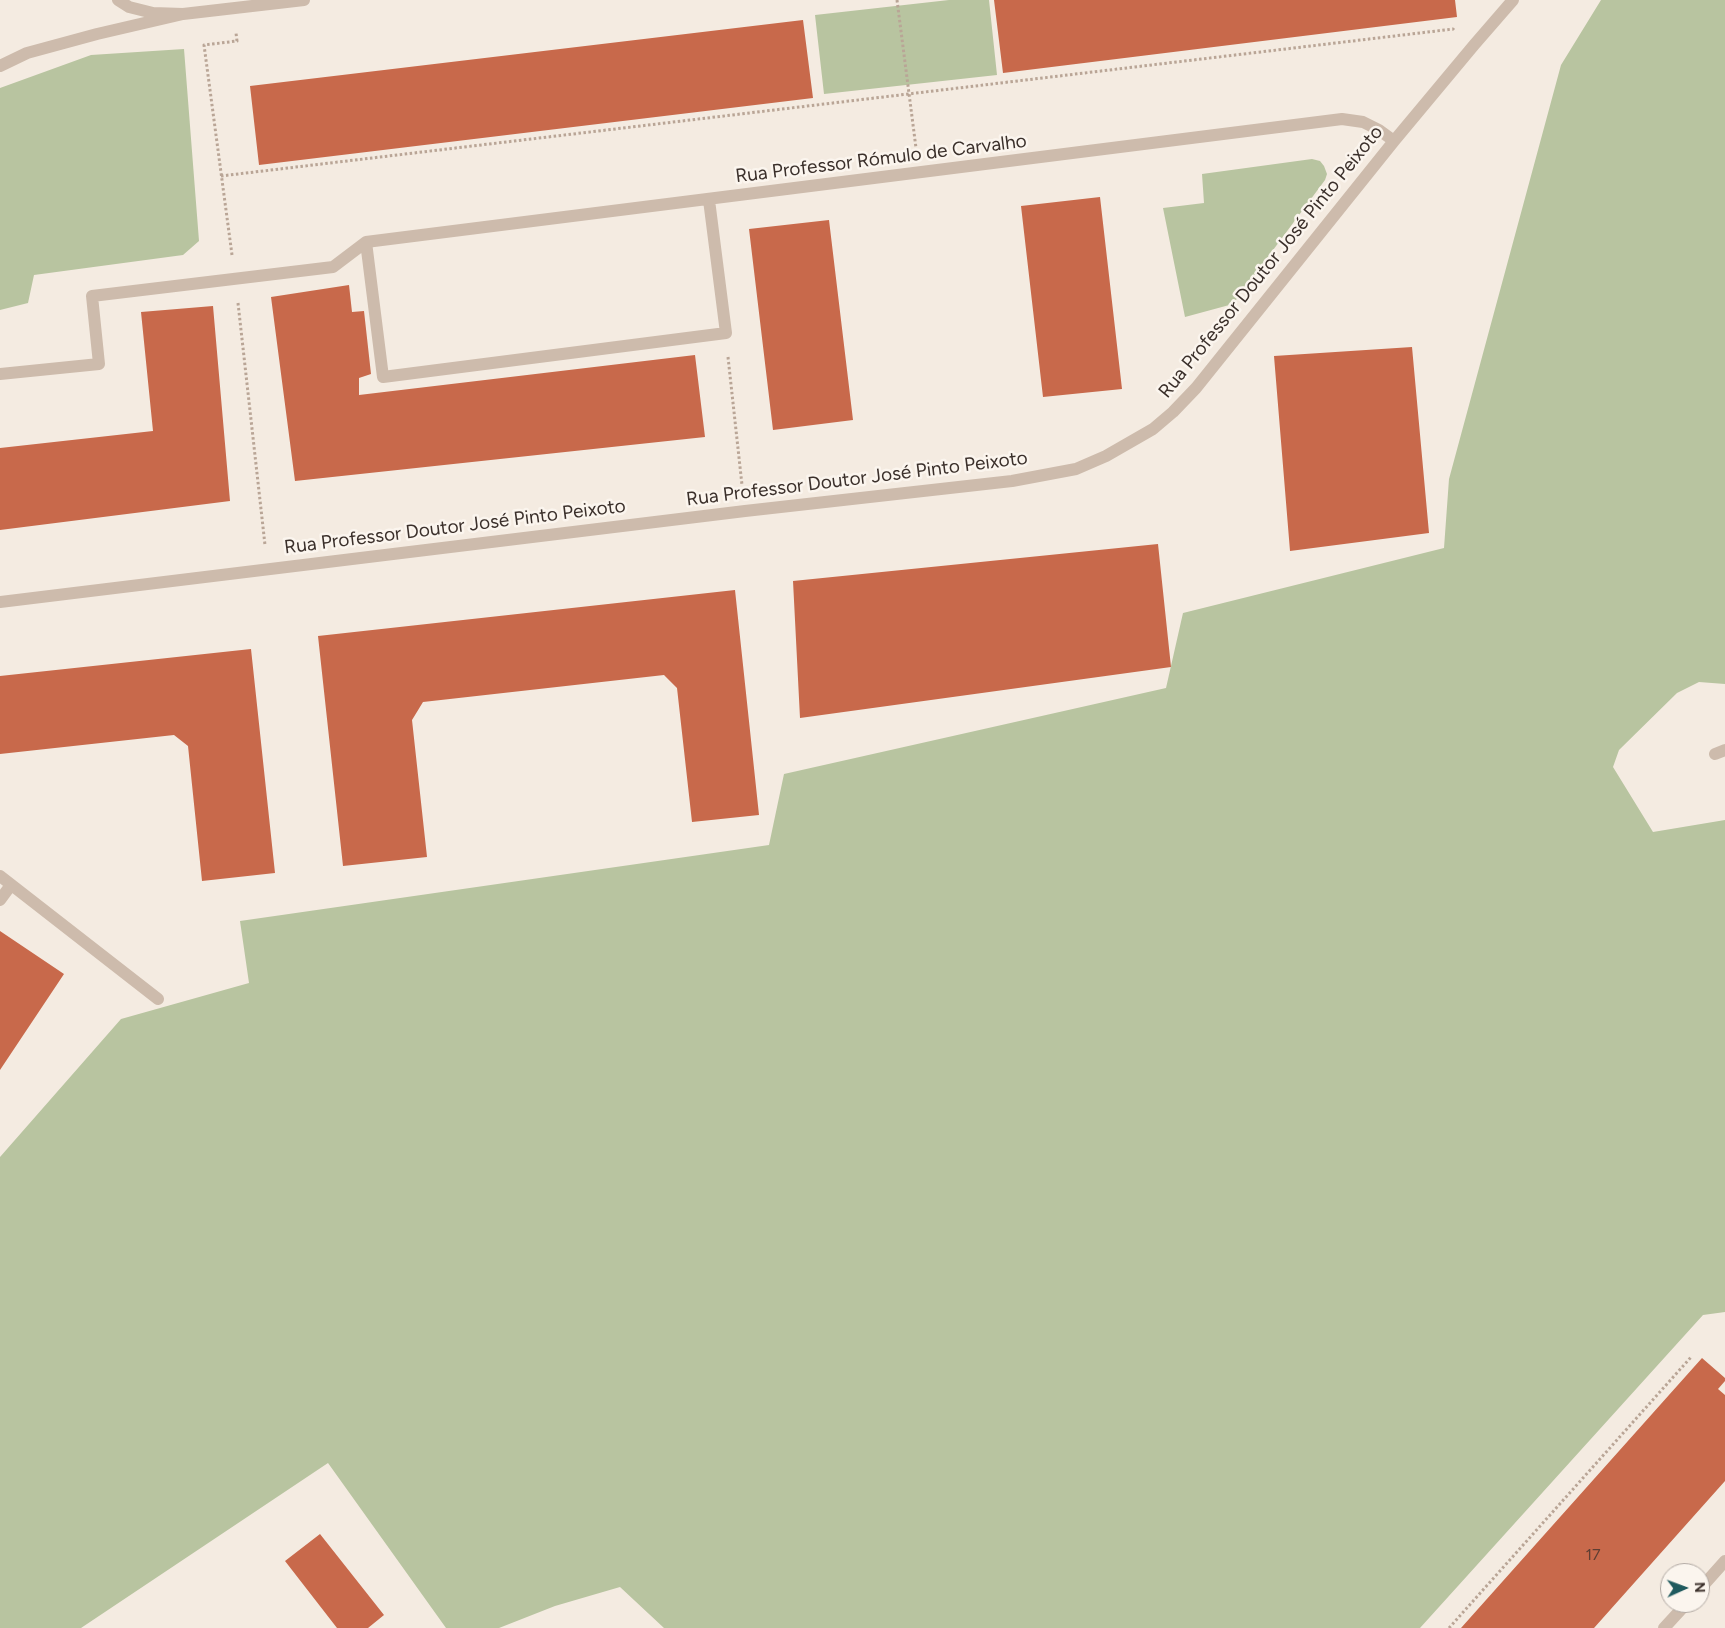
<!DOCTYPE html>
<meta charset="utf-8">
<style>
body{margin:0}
#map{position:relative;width:1725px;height:1628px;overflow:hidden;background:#f4ebe1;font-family:Figtree,sans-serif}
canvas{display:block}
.north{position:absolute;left:1660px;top:1563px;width:50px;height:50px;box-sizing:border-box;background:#fbf5ee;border:1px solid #aea6a0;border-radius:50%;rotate:88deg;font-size:14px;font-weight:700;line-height:20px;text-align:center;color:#3b302b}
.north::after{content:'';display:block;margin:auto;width:18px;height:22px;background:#1f5a5e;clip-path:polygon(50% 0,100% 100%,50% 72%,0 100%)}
</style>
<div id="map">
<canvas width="1725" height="1628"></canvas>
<div class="north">N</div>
</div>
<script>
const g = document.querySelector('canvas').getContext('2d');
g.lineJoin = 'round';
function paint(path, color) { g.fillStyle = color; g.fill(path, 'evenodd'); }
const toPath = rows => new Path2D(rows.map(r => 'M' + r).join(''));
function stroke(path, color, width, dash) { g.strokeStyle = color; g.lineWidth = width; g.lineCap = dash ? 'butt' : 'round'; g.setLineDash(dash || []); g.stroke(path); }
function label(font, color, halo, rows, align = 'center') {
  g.font = font + ' Figtree,sans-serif'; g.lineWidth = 5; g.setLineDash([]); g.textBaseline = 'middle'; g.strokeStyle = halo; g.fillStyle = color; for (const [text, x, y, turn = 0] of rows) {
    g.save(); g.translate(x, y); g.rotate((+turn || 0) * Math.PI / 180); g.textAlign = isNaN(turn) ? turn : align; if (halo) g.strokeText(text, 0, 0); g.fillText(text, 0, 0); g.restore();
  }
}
paint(toPath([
 [949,0,989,0,997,75,824,94,815,15],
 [1601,0,1725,0,1725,684,1699,682,1677,693,1619,750,1613,767,1653,832,1725,820,1725,1312,1703,1315,1420,1628,664,1628,620,1587,555,1606,499,1628,446,1628,328,1463,81,1628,0,1628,0,1157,121,1019,249,983,240,921,769,845,784,774,1166,688,1183,613,1444,548,1449,479,1561,65],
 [184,49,199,241,183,255,34,275,28,303,0,310,0,88,91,55],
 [1312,159,1320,161,1324,166,1327,174,1325,180,1233,304,1185,317,1163,208,1204,203,1202,174]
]), '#b8c4a0');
paint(toPath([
 [994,0,1455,0,1457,17,1003,73],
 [803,20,813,98,259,165,250,86],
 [1100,197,1122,389,1043,397,1021,206],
 [829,220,853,420,773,430,749,229],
 [349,285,352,312,364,311,371,374,359,378,359,395,695,355,705,437,295,481,271,297],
 [213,306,230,501,0,530,0,448,153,431,141,312],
 [1412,347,1429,533,1290,551,1274,356],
 [1158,544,1171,667,800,718,793,581],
 [735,590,759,815,692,822,677,688,664,675,423,702,412,720,427,857,343,866,318,636],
 [251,649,275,873,202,881,188,746,174,735,0,754,0,676],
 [0,931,64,974,0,1070],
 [1702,1358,1725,1378,1725,1381,1718,1389,1725,1395,1725,1481,1594,1628,1461,1628],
 [320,1534,384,1615,368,1628,337,1628,285,1561]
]), '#c8694b');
stroke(toPath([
 [897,0,916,148],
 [221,176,1453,29,1454,30],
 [232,255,204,45,237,41,236,33],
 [238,303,265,545],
 [728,357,742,485],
 [1449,1628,1692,1356]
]), '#b9a596', 3, [2.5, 2.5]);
stroke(toPath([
 [118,0,129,7,153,13,183,14,304,0],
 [0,66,27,53,97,34,183,14],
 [366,242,383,377,726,333,709,200],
 [0,374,99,364,92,296,333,267,366,242,1342,119,1363,122,1379,130,1394,141],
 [0,602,745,511,1012,481,1076,469,1106,456,1153,429,1173,412,1196,388,1394,141,1474,45,1513,0],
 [1715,754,1725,750],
 [0,876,158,999],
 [0,900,11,885],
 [1700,1589,1725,1561],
 [1664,1628,1687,1603]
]), '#cdbbac', 12);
label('16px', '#5e3e33', null, [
 ["17",1593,1555]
]);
label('19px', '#3b302b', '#fbf5ee', [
 ["Rua Professor Rómulo de Carvalho",881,159,-7],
 ["Rua Professor Doutor José Pinto Peixoto",1271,262,-51],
 ["Rua Professor Doutor José Pinto Peixoto",857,479,-7],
 ["Rua Professor Doutor José Pinto Peixoto",455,527,-7]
]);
</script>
